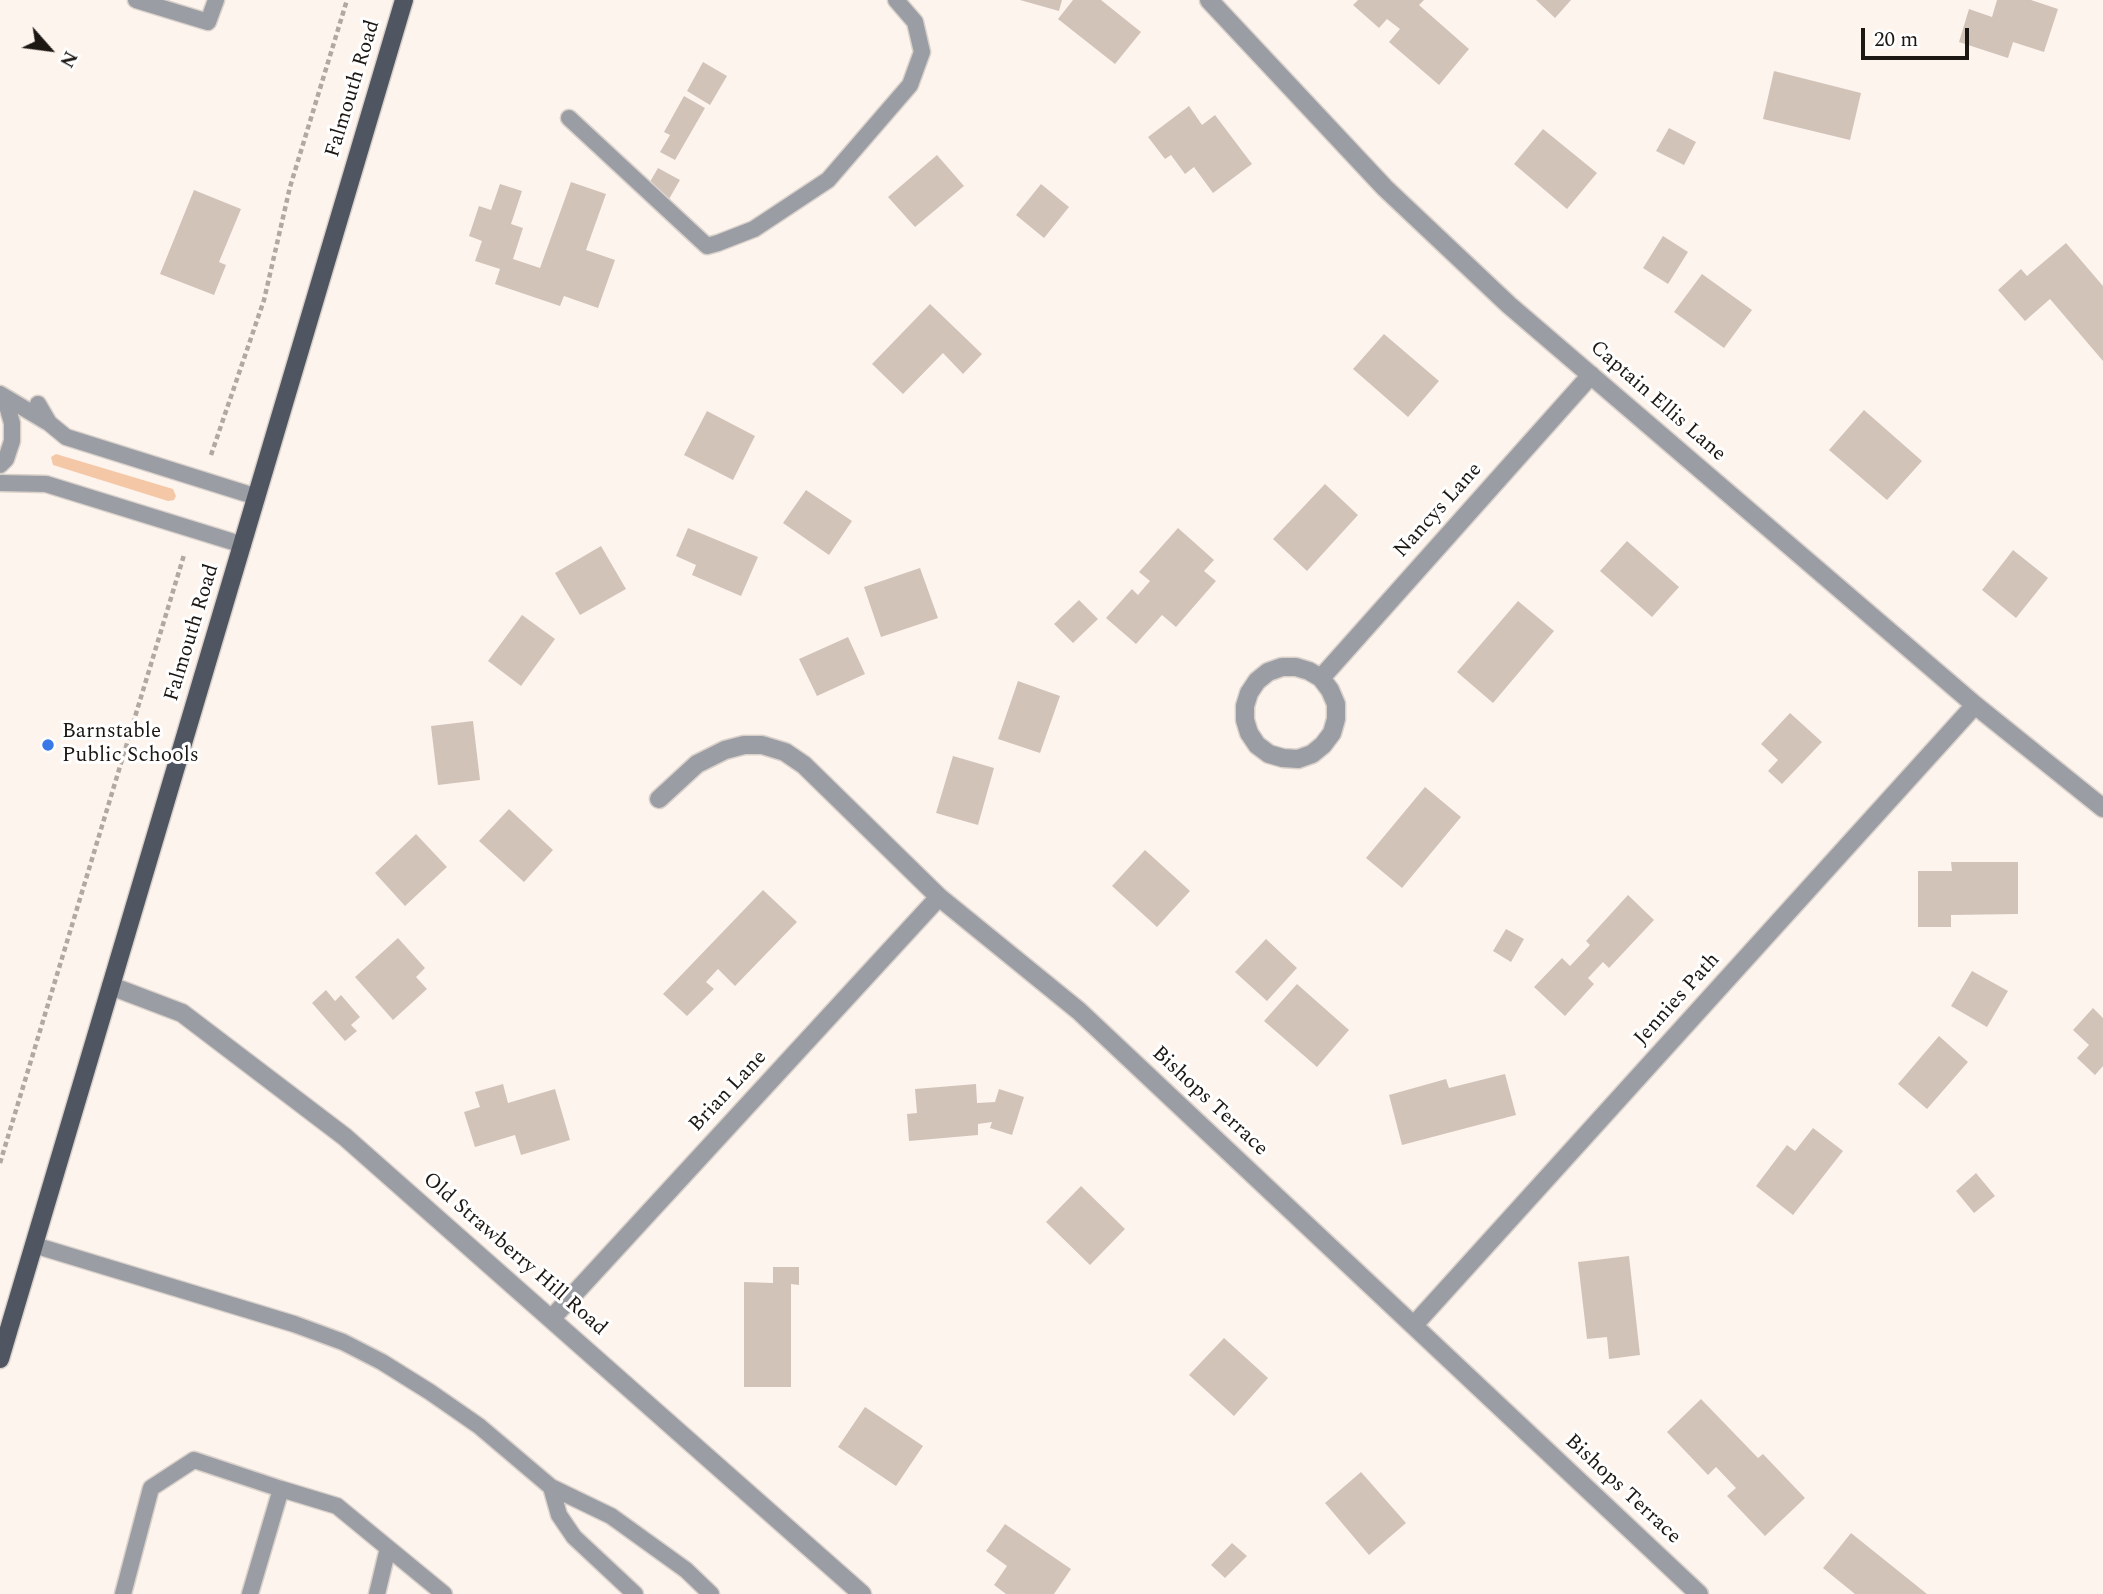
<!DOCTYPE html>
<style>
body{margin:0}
#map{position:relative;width:2103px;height:1594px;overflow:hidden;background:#fef4ee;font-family:Spectral,serif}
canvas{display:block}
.north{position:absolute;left:14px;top:14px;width:70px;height:70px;-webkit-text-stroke:5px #fff;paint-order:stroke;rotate:118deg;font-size:19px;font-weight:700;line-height:28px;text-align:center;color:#1c1713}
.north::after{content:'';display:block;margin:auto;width:24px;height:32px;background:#1c1713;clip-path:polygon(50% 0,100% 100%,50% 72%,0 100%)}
.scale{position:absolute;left:1861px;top:28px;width:108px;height:32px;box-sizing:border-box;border:4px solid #1c1713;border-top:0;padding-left:9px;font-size:21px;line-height:24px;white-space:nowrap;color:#1c1713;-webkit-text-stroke:5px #fff;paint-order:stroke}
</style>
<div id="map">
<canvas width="2103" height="1594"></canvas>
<div class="north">N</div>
<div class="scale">20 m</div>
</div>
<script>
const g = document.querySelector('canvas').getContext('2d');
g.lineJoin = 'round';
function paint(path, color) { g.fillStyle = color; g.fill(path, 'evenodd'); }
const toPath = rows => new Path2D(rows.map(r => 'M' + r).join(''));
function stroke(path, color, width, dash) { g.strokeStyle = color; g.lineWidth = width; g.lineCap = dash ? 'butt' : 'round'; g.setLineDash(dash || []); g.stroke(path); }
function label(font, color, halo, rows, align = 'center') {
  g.font = font + ' Spectral,serif'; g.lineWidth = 6; g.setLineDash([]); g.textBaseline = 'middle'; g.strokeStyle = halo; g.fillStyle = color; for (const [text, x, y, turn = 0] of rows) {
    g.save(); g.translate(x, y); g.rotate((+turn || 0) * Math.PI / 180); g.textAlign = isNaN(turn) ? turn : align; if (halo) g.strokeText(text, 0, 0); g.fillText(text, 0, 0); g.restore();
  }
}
paint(toPath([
 [56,454,173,489,176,496,174,500,168,501,53,465,51,457]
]), '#f4c8a7');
paint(toPath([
 [1020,0,1062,0,1059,11],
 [1073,0,1101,0,1141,32,1115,64,1058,19],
 [1358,0,1424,0,1419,5,1469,49,1439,85,1389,42,1400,29,1387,19,1379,28,1353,5],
 [1536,0,1571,0,1555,18],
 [1997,0,2031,0,2058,9,2044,52,2013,42,2008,58,1959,42,1969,9,1992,17],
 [703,62,727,76,710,105,687,91],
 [1774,71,1861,93,1850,140,1763,119],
 [684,96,705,108,675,160,660,152,670,135,664,132],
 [1189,106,1202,125,1215,115,1252,164,1213,193,1194,167,1185,174,1171,155,1165,159,1148,137],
 [1669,128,1696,142,1684,165,1656,151],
 [1543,129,1597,173,1567,209,1514,164],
 [937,155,964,186,915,227,888,197],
 [658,168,680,180,669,199,647,187],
 [571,182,606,194,586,250,615,260,598,308,564,296,560,306,495,284,500,269,475,261,482,241,469,236,479,206,491,210,500,184,522,191,511,224,523,228,513,259,540,268],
 [1041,184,1069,207,1044,238,1016,215],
 [194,190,241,209,219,262,226,265,214,295,160,274],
 [1663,236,1688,252,1668,284,1643,268],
 [2066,243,2103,286,2103,361,2050,299,2025,321,1998,290,2021,269,2027,276],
 [1702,274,1752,310,1724,348,1674,312],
 [930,304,982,354,963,374,943,353,903,394,872,364],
 [1384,334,1439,381,1408,417,1353,369],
 [1864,410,1922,461,1887,500,1829,450],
 [707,411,755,436,733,480,684,455],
 [1325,484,1358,515,1307,571,1273,539],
 [806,490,852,521,829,555,783,523],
 [688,528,758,557,741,596,692,575,696,565,676,556],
 [1178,528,1214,560,1204,571,1216,581,1176,627,1162,615,1136,644,1106,618,1132,589,1138,595,1150,581,1139,572],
 [1627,541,1679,587,1652,617,1600,571],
 [601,546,626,589,580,615,555,573],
 [2013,550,2048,578,2016,618,1982,590],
 [920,568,938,618,881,637,864,587],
 [1079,600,1098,619,1073,643,1054,624],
 [1518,601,1554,631,1493,703,1457,672],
 [522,615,555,639,521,686,488,661],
 [848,637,865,674,817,696,799,659],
 [1018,681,1060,696,1040,753,998,739],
 [1790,713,1822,742,1782,784,1768,771,1778,760,1761,744],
 [473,721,480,780,438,785,431,726],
 [953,756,994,768,978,825,936,813],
 [1425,787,1461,817,1402,888,1366,858],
 [509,809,553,850,524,882,479,841],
 [416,834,447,867,405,906,375,873],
 [1145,850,1190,891,1157,927,1112,886],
 [1951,862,2018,862,2018,914,1951,915,1951,927,1918,927,1918,871,1952,871],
 [763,890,797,922,735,986,718,969,706,982,714,989,687,1016,663,994],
 [1628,895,1654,920,1609,968,1603,962,1588,978,1594,984,1565,1016,1534,987,1562,958,1570,966,1590,945,1586,941],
 [1506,929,1524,939,1511,962,1493,951],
 [398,938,425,968,416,977,427,989,393,1020,355,977],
 [1266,939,1297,968,1267,1001,1235,972],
 [1972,971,2008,991,1987,1027,1951,1006],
 [1297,984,1349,1030,1317,1067,1264,1021],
 [326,990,335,1001,341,995,360,1017,351,1025,357,1031,345,1041,312,1003],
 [2093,1008,2103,1018,2103,1066,2095,1075,2077,1058,2089,1045,2073,1030],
 [1939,1036,1968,1062,1927,1109,1898,1084],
 [1505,1074,1516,1115,1402,1145,1389,1095,1446,1079,1449,1088],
 [503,1084,508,1103,555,1089,570,1140,521,1155,515,1135,475,1147,464,1112,480,1107,475,1092],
 [976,1084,977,1103,995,1102,999,1089,1024,1097,1012,1135,990,1128,992,1122,978,1124,978,1135,909,1141,907,1114,917,1113,915,1089],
 [1813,1128,1843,1151,1793,1215,1756,1186,1787,1145,1795,1151],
 [1976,1173,1995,1196,1974,1213,1956,1191],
 [1081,1186,1125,1229,1090,1265,1046,1222],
 [1629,1256,1640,1355,1609,1359,1607,1337,1587,1339,1578,1262],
 [773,1267,799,1267,799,1285,791,1284,791,1387,744,1387,744,1282,773,1283],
 [1224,1338,1268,1378,1234,1416,1189,1375],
 [1701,1399,1758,1458,1763,1454,1805,1498,1765,1536,1727,1496,1736,1488,1716,1467,1708,1475,1667,1432],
 [865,1407,923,1446,896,1486,838,1447],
 [1361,1472,1406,1523,1369,1555,1325,1503],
 [1005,1524,1071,1569,1054,1594,1006,1594,994,1585,1007,1566,986,1551],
 [1851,1533,1927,1594,1855,1594,1823,1568],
 [1232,1543,1247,1556,1225,1578,1211,1565]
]), '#d2c3b9');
const service = toPath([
 [136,0,208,22,216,0],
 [569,118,707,246,718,243,754,229,828,180,910,85,922,52,915,22,896,0],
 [0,394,47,422],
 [0,397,7,406,12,423,12,441,6,459,0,465],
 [38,404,49,423,66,437,257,497],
 [0,483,46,484,243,545],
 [34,1245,294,1324,343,1342,382,1362,430,1392,479,1426,551,1487],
 [281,1489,337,1506,444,1594],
 [123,1594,151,1488,194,1460,281,1489,250,1594],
 [377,1594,388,1548],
 [635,1594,574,1537,559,1515,551,1487,611,1516,686,1570,711,1594]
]);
const minor = toPath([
 [1209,0,1385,188,1509,305,1975,705,2103,808],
 [1321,678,1309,671,1296,667,1282,667,1268,672,1257,681,1249,693,1245,706,1245,720,1249,733,1257,745,1269,754,1283,758,1298,759,1312,754,1323,745,1332,733,1336,719,1336,704,1330,690,1321,678,1591,375],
 [659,799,697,764,725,750,744,745,762,745,785,752,804,765,939,897,1079,1011,1699,1594],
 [111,986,182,1013,345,1137,862,1594],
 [552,1318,939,897],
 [1414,1325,1975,705]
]);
const primary = toPath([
 [0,1359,404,0]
]);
stroke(service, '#dad1cb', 19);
stroke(minor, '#dad1cb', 21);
stroke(primary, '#dad1cb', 21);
stroke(toPath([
 [211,455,264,300,290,187,347,0],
 [0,1163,184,555]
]), '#b0a8a2', 4.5, [5, 3.5]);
stroke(service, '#9a9ea4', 16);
stroke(minor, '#9a9ea4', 18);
stroke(primary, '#505661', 18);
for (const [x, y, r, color] of [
 [48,745,7,"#3979e7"]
]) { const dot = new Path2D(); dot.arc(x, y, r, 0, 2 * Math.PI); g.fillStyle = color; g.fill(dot); stroke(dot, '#fff', 2.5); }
label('21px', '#1c1713', '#fff', [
 ["Falmouth Road",354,89,-73],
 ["Captain Ellis Lane",1657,402,41],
 ["Nancys Lane",1439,511,-48],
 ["Falmouth Road",193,633,-73],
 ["Jennies Path",1678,1000,-48],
 ["Brian Lane",729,1092,-47],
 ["Bishops Terrace",1209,1102,43],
 ["Old Strawberry Hill Road",514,1255,41],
 ["Bishops Terrace",1622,1490,43]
]);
label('21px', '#1c1713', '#fff', [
 ["Barnstable",62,733],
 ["Public Schools",62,757]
], 'left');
</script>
